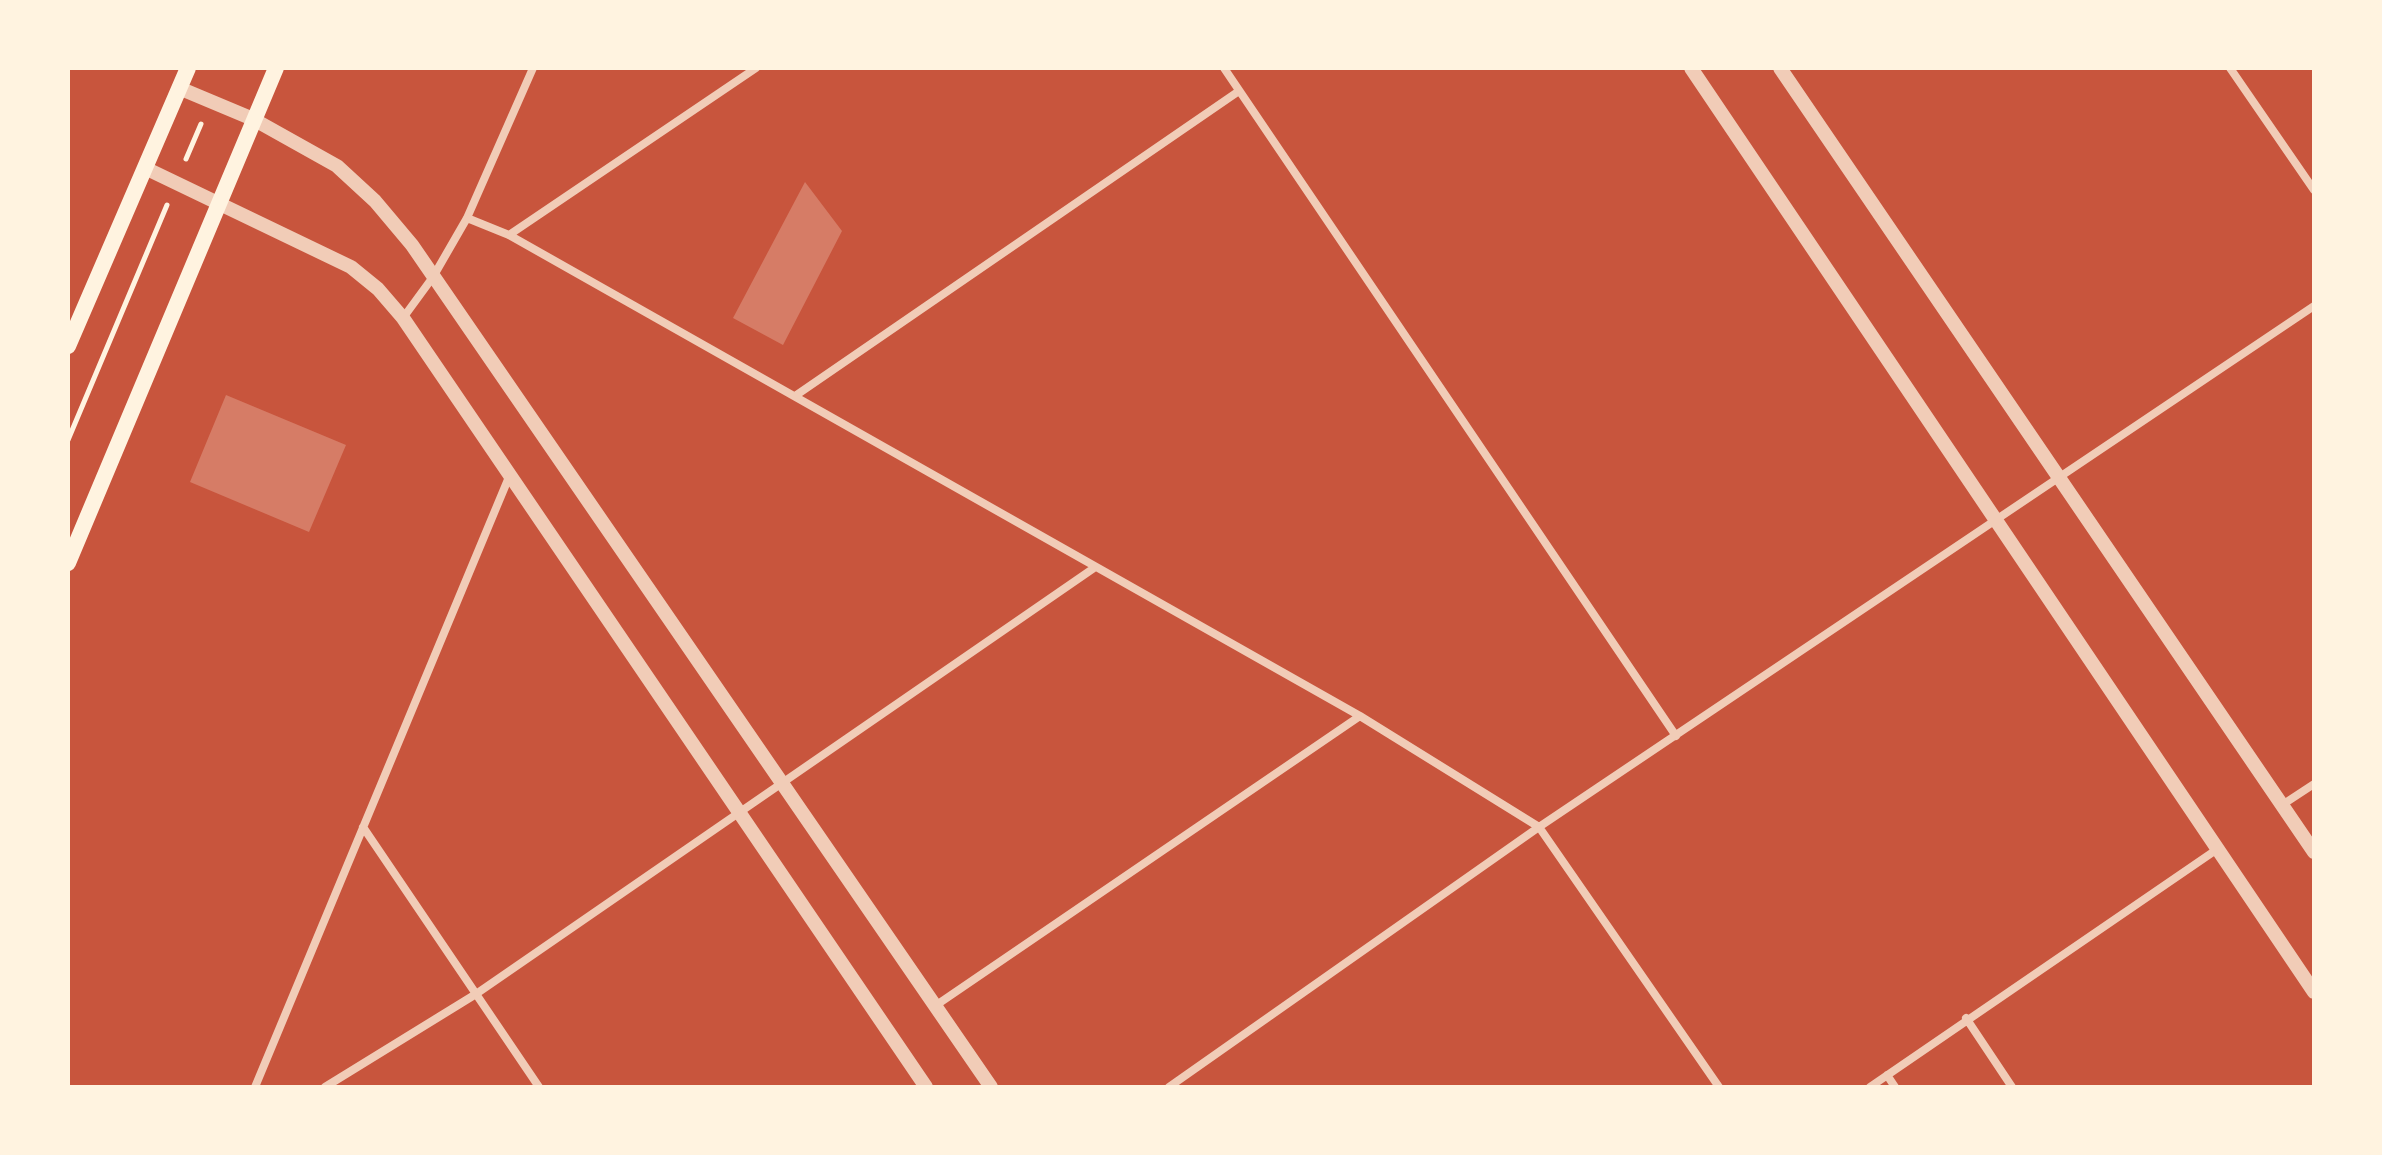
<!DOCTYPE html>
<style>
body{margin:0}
#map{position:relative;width:2382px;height:1155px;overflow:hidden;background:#c8553d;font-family:Signika,sans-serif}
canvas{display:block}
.frame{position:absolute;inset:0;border:70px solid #fff3e0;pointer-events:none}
</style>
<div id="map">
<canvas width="2382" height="1155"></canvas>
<div class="frame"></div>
</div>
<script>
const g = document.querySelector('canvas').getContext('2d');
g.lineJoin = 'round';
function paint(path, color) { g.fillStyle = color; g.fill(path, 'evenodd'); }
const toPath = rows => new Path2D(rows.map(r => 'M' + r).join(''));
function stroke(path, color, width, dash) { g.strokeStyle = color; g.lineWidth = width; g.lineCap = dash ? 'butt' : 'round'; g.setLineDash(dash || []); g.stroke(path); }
paint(toPath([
 [805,182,842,231,783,345,733,318],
 [226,395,346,445,309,532,190,482]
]), '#d67c66');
stroke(toPath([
 [186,159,201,124],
 [68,440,167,205]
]), '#fff3e0', 5);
stroke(toPath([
 [1224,68,1676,736],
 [2230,68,2314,190],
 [467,218,509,235,1360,716,1539,827,1719,1087],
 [509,235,756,68],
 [403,318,433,277,467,218,533,68],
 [795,396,1239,91],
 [2282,805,2314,784],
 [363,827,539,1087],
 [935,1006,1360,716],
 [1966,1018,2012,1087],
 [1887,1075,1895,1087],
 [255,1087,509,477],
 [325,1087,476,994,1094,568],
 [1169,1087,1539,827,2314,306],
 [1870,1087,2216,850]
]), '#f1ccb7', 8);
stroke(toPath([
 [1691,68,2314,992],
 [1780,68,2314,852],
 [179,88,253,119,337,166,375,201,412,245,991,1087],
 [145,168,351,267,378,289,403,318,926,1087]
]), '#f1ccb7', 14);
stroke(toPath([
 [68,346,188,68],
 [68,563,276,68]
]), '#fff3e0', 16);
</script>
